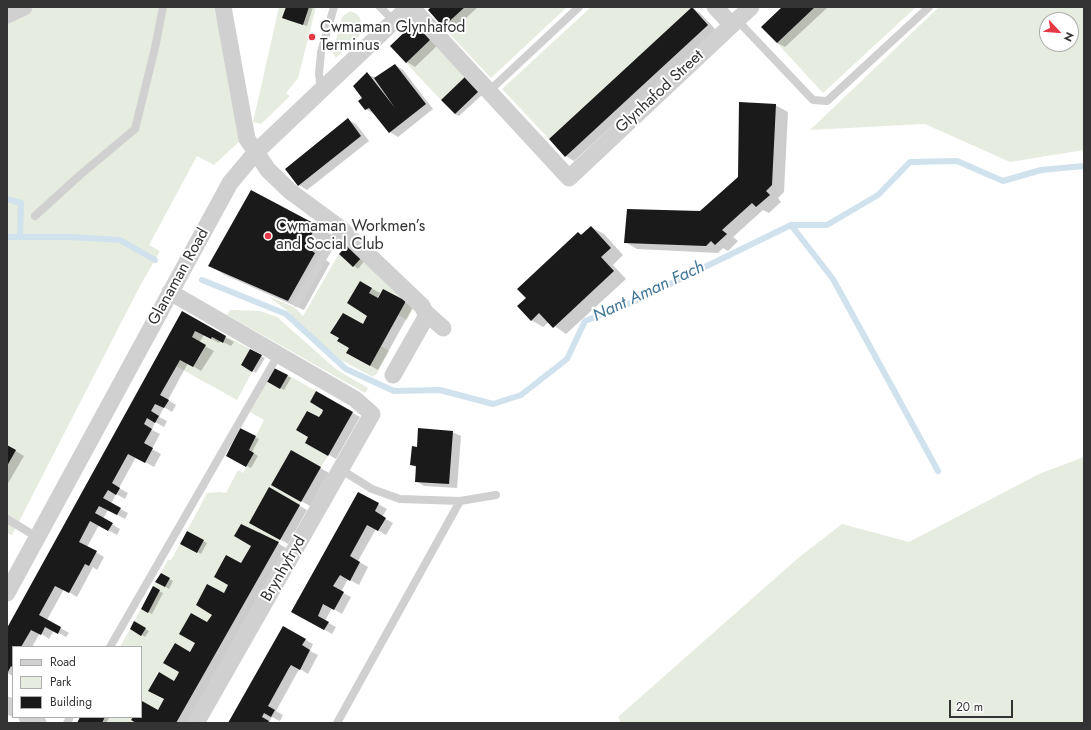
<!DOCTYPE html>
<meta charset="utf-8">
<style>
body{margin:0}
#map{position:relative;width:1091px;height:730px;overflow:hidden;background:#fff;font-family:Jost,sans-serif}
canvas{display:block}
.frame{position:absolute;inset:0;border:8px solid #333;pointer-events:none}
.legend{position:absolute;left:12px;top:646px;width:130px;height:72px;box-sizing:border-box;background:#fff;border:1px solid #adadad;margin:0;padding:5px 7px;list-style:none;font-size:12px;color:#333}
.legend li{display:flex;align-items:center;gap:8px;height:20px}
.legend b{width:20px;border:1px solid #adadad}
.north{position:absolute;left:1039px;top:12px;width:40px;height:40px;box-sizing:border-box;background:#fff;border:1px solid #adadad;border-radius:50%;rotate:116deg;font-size:11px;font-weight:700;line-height:16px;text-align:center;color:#333}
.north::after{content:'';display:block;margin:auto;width:14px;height:18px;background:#e63946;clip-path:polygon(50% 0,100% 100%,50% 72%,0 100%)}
.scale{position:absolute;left:949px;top:700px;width:64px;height:18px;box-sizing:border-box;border:2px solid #333;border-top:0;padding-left:5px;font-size:12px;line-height:14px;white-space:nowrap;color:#333;-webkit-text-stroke:3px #fff;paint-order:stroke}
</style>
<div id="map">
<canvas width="1091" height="730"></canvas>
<div class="frame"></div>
<ul class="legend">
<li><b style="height:5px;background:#d0d0d0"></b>Road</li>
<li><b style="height:11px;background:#e6ecdf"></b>Park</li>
<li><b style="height:11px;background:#1a1a1a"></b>Building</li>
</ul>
<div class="north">N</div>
<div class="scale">20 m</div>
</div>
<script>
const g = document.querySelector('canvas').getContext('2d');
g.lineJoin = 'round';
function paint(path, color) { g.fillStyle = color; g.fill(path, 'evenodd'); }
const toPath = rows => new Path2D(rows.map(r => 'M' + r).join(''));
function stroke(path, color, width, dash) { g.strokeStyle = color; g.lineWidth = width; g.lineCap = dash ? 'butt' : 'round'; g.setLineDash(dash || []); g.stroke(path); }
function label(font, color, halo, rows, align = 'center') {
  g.font = font + ' Jost,sans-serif'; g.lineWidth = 4; g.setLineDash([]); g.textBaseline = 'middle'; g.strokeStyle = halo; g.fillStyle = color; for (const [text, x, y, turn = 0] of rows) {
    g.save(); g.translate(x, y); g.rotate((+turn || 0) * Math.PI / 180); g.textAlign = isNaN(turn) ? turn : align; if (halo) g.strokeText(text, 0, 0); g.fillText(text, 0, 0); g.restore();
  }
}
paint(toPath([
 [7,7,214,7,236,108,245,136,214,165,197,156,149,245,160,251,140,286,12,535,7,533],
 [279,7,316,7,298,78,286,93,290,96,261,124,253,122],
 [465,7,567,7,491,78,443,27],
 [591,7,692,7,549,139,502,89],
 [815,7,916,7,823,93,777,43],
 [939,7,1084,7,1084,150,1010,162,925,124,810,130],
 [1047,20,1071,20,1071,44,1047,44],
 [350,11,357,14,360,18,362,29,359,36,336,58,333,53,340,23,343,16],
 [431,39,466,76,441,100,406,63],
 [339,254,353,267,363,256,415,305,407,320,398,315,406,301,383,289,378,298,369,293,372,287,360,281,347,303,367,316,363,324,336,322,330,333,339,338,337,341,349,348,347,354,370,366,381,346,389,351,376,375,374,375,373,377,341,360,294,319,290,313,268,296,294,307,303,316],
 [230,310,260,311,277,317,337,370,368,388,365,393,227,315],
 [195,331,210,339,212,337,222,343,226,336,250,349,241,365,252,372,237,400,176,366,180,360,199,359,206,345,192,337],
 [288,375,316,391,310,402,323,410,322,413,319,417,307,411,296,430,308,437,305,443,328,456,321,467,291,450,281,467,271,485,301,502,300,505,269,488,280,540,279,542,241,524,234,536,251,546,241,563,226,555,214,577,228,585,224,593,208,584,202,594,196,605,212,615,207,622,191,613,186,623,195,643,190,652,175,643,169,652,163,663,179,672,174,681,158,672,148,691,164,700,158,710,141,702,141,647,120,647,130,629,141,635,145,628,134,621,141,609,148,612,160,590,153,586,155,582,165,587,170,578,161,573,168,560,171,560,180,544,197,553,204,540,187,531,207,493,220,492,226,493,238,470,243,473,254,453,249,450,264,420,250,412,266,381,280,389],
 [1084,457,1084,723,621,723,618,717,797,559,842,524,909,542,1039,474],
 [105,717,133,717,131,720,136,723,102,723]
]), '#e6ecdf');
paint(toPath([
 [287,7,313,7,307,26,287,20],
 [432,7,478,7,452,31,444,26],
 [783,7,828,7,785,47,777,43],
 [692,8,700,13,716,30,574,161,566,156],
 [416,23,439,44,415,67,407,62],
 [395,65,403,70,433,109,398,137,390,132,374,114,366,109,363,98,367,74,376,78],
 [466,78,483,94,459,116,455,114],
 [775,105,788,112,784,192,778,198,781,202,769,213,763,210,733,237,738,241,728,251,723,248,718,253,637,249,625,242,701,212,739,178],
 [348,120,356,124,369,141,307,190,299,185],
 [251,191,332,235,320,256,330,263,304,310,225,275,210,266],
 [591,227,604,234,623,255,613,265,626,279,566,334,549,322,543,327,531,320,527,299,578,233,583,235],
 [340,254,366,259,358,269],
 [360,282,380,293,377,298,379,299,384,290,413,307,378,370,348,353,368,315],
 [182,313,234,342,231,346,221,341,219,343,204,335,199,343,214,351,201,371,188,363,168,400,176,405,172,412,164,407,159,417,167,421,164,427,155,422,152,430,160,434,152,449,161,454,154,467,136,457,119,488,128,493,125,499,116,494,111,504,128,513,125,519,108,510,103,519,120,529,117,535,99,525,87,547,104,557,97,570,93,567,77,597,64,589,47,620,69,633,66,637,54,630,49,639,40,633,32,647,13,647,13,676,7,673,7,631],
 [250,350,265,358,256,373,242,365],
 [274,369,291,378,284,390,268,381],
 [316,392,360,417,336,459,306,442,324,410],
 [241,430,259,439,252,452,258,456,251,468,227,456],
 [452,432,461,436,457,488,424,486,416,481,417,468,411,465,418,448],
 [7,446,24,456,7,485],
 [291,451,329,473,310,506,272,485],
 [269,489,307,510,288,544,251,522],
 [359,493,387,509,382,517,393,523,386,535,376,529,358,561,368,567,359,585,348,579,341,592,351,597,342,614,332,608,325,621,336,627,332,634,293,612],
 [187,532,207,543,201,554,181,544],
 [259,532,286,548,187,723,138,723,134,717,141,717,142,702,158,711],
 [161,575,173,581,169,589,157,582],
 [153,588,163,593,152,614,142,609],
 [135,623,149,631,145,637,131,629],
 [284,627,313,644,310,651,318,655,308,674,300,669,297,673,276,711,283,715,280,721,272,717,269,722,271,723,229,723],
 [81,717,110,717,106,723,78,723]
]), '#0003');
stroke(toPath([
 [7,199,21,203,20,237],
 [791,225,833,279,938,471],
 [7,237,71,237,120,240,155,260],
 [202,280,286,314,346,369,394,391,440,390,493,404,521,395,567,359,585,321,631,303,791,225,827,225,878,195,910,162,957,161,1003,181,1041,170,1084,166]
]), '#cfe2ee', 6);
paint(toPath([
 [286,7,309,7,303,25,282,18],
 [431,7,465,7,443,27,428,10],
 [692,7,708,25,565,157,549,139],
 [782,7,815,7,777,43,761,27],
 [415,22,431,39,406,63,390,46],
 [395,64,426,104,389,133,369,108,365,110,358,101,362,98,353,86,367,72,395,108,374,78],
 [466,76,479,91,455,114,441,100],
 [739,102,776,104,772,185,766,191,770,195,756,207,752,203,722,230,727,234,715,245,711,241,706,246,624,243,627,209,700,211,738,177],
 [348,118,361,136,298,186,285,169],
 [251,190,317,225,305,246,315,253,288,301,208,266],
 [591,226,611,248,601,257,614,271,553,328,539,313,531,321,517,306,526,298,517,289,578,232,581,235],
 [349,243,363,256,353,267,339,254],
 [360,281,372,288,369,293,378,298,383,289,406,301,370,366,346,353,349,348,337,341,339,338,330,333,343,313,363,324,367,316,347,303],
 [182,311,226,336,223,343,212,337,211,339,195,331,192,337,206,345,193,367,180,360,160,395,169,400,164,408,155,404,151,411,159,416,155,423,147,418,144,424,152,429,144,443,153,448,145,463,128,454,112,483,120,488,116,495,108,490,103,498,121,508,117,515,99,506,95,513,113,523,108,531,90,521,79,542,97,551,89,566,85,564,69,593,55,586,39,615,61,627,58,634,45,627,41,635,31,630,21,647,13,647,13,668,11,666,7,674,7,628],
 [250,349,262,355,252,372,241,365],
 [274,368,288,375,280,389,266,381],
 [316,391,353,412,328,456,305,443,308,437,296,430,307,411,319,417,322,413,323,410,310,402],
 [240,428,256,436,249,450,254,453,246,467,226,456],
 [418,428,453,431,449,484,415,482,416,466,410,465,412,446,417,447],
 [7,445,16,450,7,466],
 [291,450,321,467,301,502,271,485],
 [269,487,300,505,280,540,249,523],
 [358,492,379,503,375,511,386,518,378,531,367,525,350,556,360,562,350,581,340,575,333,586,344,592,334,610,323,604,318,616,329,622,324,630,291,612],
 [241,524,279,542,176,723,136,723,131,720,133,717,141,717,142,701,158,710,164,699,148,691,159,672,174,681,177,676,179,672,163,663,175,643,190,652,195,643,179,634,191,613,207,622,212,615,196,605,207,584,224,593,228,585,214,577,226,555,241,563,251,546,234,536],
 [187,531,204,540,197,553,180,544],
 [161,573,170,578,165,587,155,582],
 [153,586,160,590,148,613,141,609],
 [134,621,146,628,141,636,130,629],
 [283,626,306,639,302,645,310,650,300,670,291,665,289,668,268,706,275,710,271,717,264,713,262,717,269,721,268,723,228,723],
 [80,717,105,717,102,723,77,723]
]), '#1a1a1a');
stroke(toPath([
 [380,7,394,21],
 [737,20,813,100,827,101,929,7],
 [321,90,319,74,321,52,334,7],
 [489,91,579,7],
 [35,216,80,175,135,129,155,48,163,7],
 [297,303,340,228],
 [340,469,372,489,400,499,460,501,496,495],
 [7,519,37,537],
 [110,647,278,355],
 [67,723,70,717],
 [337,723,460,501]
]), '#d0d0d0', 8);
stroke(toPath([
 [223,7,247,139,256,152,268,170,291,192,340,228,422,306,425,312,426,317,393,375],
 [411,7,569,178,751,7],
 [715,7,732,25],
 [7,15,24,7],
 [170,292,355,399,372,414,196,723],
 [425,312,443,328],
 [7,593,230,183,256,152,409,7],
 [7,705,13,708],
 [27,717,38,723]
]), '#d0d0d0', 17);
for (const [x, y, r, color] of [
 [312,37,4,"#e63946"],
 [268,236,4,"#e63946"]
]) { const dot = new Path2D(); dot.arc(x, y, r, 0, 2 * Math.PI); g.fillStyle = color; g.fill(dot); stroke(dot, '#fff', 1.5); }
label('16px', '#333', '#fff', [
 ["Cwmaman Glynhafod",320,28],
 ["Terminus",320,46],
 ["Cwmaman Workmen’s",276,227],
 ["and Social Club",276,245]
], 'left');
label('16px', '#333', '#fff', [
 ["Glynhafod Street",660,92,-43],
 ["Glanaman Road",179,277,-61],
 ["Brynhyfryd",284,569,-60]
]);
label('italic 17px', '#3f7597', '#fff', [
 ["Nant Aman Fach",649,292,-25]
]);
</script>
